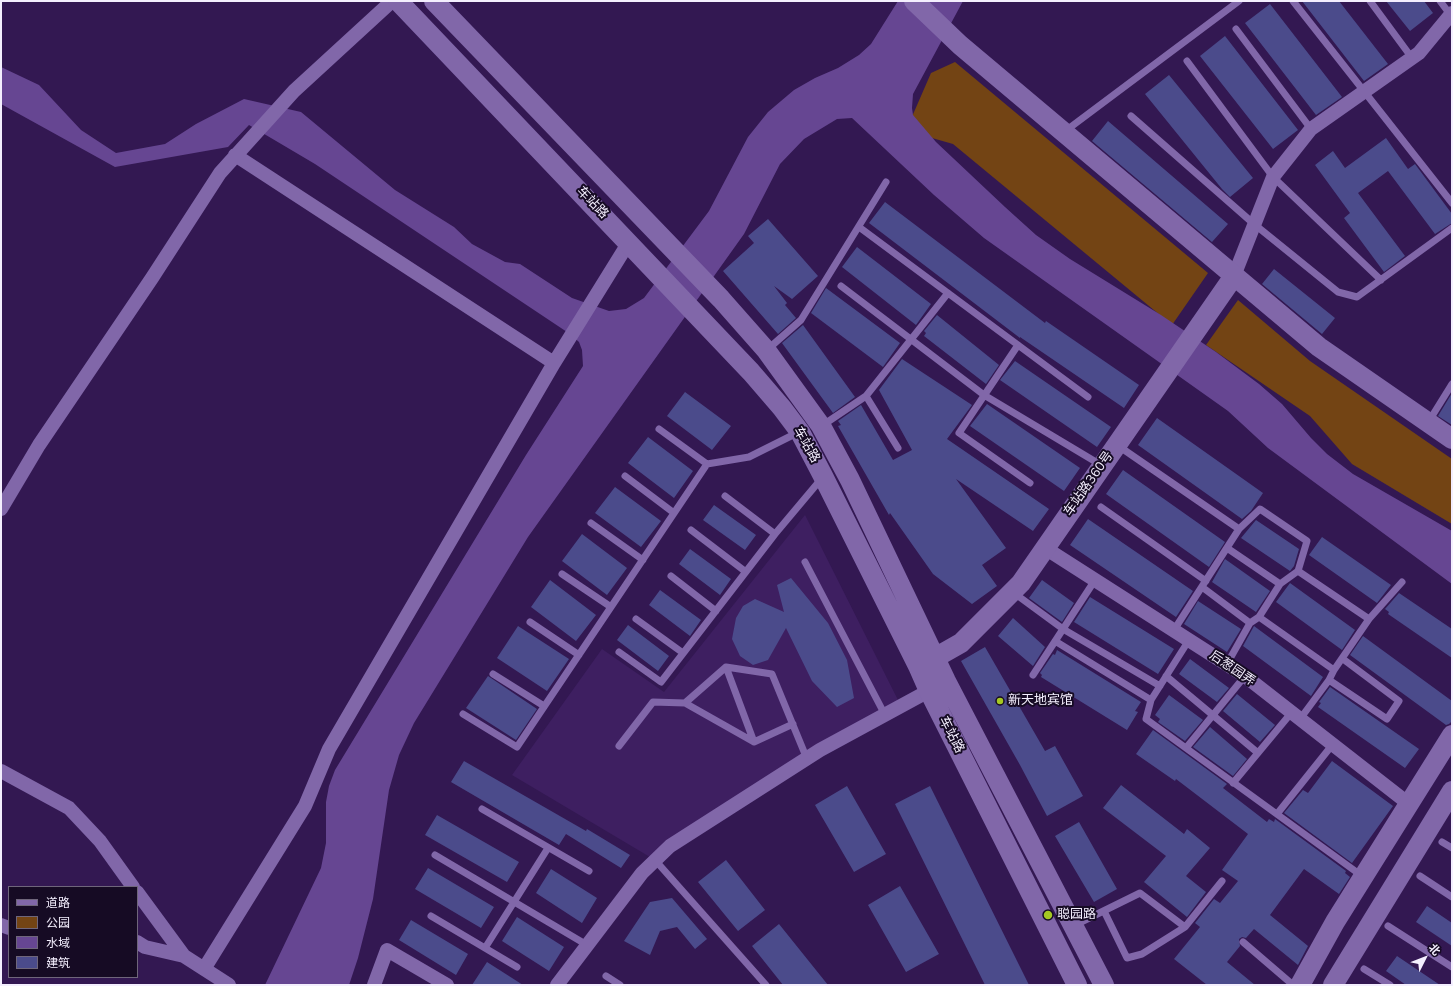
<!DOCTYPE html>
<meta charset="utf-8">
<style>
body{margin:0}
#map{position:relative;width:1453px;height:986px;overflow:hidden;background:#331852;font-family:"Nunito Sans","Noto Sans SC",sans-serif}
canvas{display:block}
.frame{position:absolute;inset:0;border:2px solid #f4effe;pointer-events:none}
.legend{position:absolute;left:8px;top:886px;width:130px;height:92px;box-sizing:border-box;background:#160b24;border:1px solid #6f667b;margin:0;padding:5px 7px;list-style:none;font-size:12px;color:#f4effe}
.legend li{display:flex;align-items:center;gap:8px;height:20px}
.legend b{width:20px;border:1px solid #6f667b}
.north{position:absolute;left:1405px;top:938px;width:40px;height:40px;-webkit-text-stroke:3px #160b24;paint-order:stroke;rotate:48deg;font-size:11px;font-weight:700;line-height:16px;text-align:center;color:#f4effe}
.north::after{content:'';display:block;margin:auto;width:14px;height:18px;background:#f4effe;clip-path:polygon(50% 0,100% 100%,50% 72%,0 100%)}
</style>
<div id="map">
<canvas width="1453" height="986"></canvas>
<div class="frame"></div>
<ul class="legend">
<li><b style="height:5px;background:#8167a9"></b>道路</li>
<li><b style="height:11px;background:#734414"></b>公园</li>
<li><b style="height:11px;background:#664692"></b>水域</li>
<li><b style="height:11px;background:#4b4b8b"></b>建筑</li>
</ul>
<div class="north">北</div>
</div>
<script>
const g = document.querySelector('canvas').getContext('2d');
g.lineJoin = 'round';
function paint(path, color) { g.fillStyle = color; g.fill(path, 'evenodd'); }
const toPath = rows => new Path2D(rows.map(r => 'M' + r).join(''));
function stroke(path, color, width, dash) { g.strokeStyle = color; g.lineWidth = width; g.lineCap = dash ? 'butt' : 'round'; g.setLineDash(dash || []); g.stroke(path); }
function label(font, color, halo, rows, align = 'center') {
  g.font = font + ' "Nunito Sans","Noto Sans SC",sans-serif'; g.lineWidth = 4; g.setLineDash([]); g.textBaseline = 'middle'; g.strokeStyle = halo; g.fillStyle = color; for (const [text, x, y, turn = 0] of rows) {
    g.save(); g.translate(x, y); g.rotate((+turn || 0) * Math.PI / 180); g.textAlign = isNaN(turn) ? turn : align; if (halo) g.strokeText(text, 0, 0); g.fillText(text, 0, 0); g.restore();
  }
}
paint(toPath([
 [805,515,901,706,655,860,512,775,602,649,664,692]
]), '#3e1f61');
paint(toPath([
 [955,62,1208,273,1172,325,953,144,925,136,911,119,931,73],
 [1238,300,1310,361,1452,459,1452,524,1352,464,1310,416,1206,345]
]), '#734414');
paint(toPath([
 [898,1,963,1,913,94,912,108,913,115,936,142,1005,207,1036,235,1070,259,1161,315,1216,352,1259,384,1282,404,1311,438,1327,454,1353,474,1452,531,1452,584,1268,448,1228,411,984,238,934,195,852,118,837,119,804,139,780,164,744,234,528,537,414,723,399,755,389,790,373,899,358,958,349,985,265,985,321,868,326,843,326,802,329,786,335,770,526,455,583,366,582,350,579,342,570,334,315,164,249,125,228,147,115,167,1,104,1,67,39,85,81,130,116,153,165,144,196,124,244,99,301,112,395,190,454,227,472,244,505,262,520,264,572,298,609,311,626,309,644,298,709,211,748,137,768,112,794,90,815,78,838,68,859,55,871,44]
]), '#664692');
paint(toPath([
 [1302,1,1339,1,1388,64,1364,81],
 [1386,1,1424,1,1433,13,1410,31],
 [1270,4,1342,97,1316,115,1245,23],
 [1225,36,1298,130,1273,149,1200,56],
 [1169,75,1253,178,1230,197,1222,189,1145,94],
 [1108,121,1228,224,1212,242,1092,141],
 [1386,138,1408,169,1415,164,1452,214,1452,223,1435,234,1388,171,1358,193,1405,256,1384,272,1344,218,1350,213,1315,165,1333,151,1345,168],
 [885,202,1045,323,1046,321,1139,385,1124,408,1020,337,1020,338,869,223],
 [768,219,818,276,792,299,774,286,787,303,785,305,796,318,778,334,723,271,754,243,748,236],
 [857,247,931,304,916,325,842,267],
 [1274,269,1335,318,1322,334,1262,284],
 [826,288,900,343,883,367,811,313],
 [937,315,999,365,986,384,924,336,926,333,924,331],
 [803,325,855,397,833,413,782,343],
 [902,359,972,405,947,439,1049,509,1033,531,956,479,1006,548,982,565,997,586,972,604,933,574,890,513,889,515,838,426,841,425,838,421,861,405,893,460,912,450,879,390],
 [1015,361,1111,427,1097,447,1000,380],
 [685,392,731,426,712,450,667,416],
 [1452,393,1452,425,1438,416],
 [987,404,1080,468,1064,491,970,426],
 [1157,418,1263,493,1251,511,1242,519,1138,445],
 [648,437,693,471,674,498,628,463],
 [1123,470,1225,542,1209,567,1106,494],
 [615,487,661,521,641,547,595,513],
 [714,505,756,535,745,550,703,520],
 [1088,519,1193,591,1176,617,1070,545],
 [1256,520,1299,549,1294,566,1290,571,1241,538],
 [582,534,627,568,607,595,562,561],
 [1322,537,1391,585,1377,603,1309,555],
 [690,549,731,579,720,595,679,564],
 [1225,559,1270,591,1256,612,1212,582],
 [791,578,828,623,847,660,854,698,837,707,812,681,786,628,768,660,753,665,740,656,732,639,736,618,743,606,755,599,784,612,777,585],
 [550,580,596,615,576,641,531,607],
 [1042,580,1074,603,1062,622,1029,598],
 [1290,583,1355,630,1342,650,1276,602],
 [660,590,701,620,690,636,649,605],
 [1399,593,1452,629,1452,658,1388,614,1389,612,1385,609],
 [1090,597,1174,649,1158,674,1074,622],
 [1198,601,1241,629,1227,652,1184,624],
 [1013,618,1045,647,1033,666,998,636],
 [628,625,669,656,658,671,617,640],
 [518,626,569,659,547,691,497,658],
 [1254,626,1323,677,1311,696,1243,646],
 [1363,636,1452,701,1452,721,1449,724,1446,725,1350,655],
 [985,647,1045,751,1055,746,1083,796,1047,816,1020,765,961,661],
 [1057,650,1141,702,1135,711,1138,712,1127,730,1041,677,1042,675,1040,673,1053,654,1055,655],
 [1190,659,1229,688,1217,702,1179,674],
 [488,676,537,709,516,740,466,708],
 [1330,687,1419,749,1405,768,1318,707,1321,703,1319,702],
 [1237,694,1275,725,1260,742,1223,711],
 [1169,695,1203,720,1185,741,1158,722,1160,719,1155,715],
 [1210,727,1247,759,1233,776,1193,747],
 [1153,730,1227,784,1223,788,1267,822,1269,819,1274,822,1275,819,1346,871,1345,873,1350,877,1339,894,1304,869,1270,915,1308,946,1298,965,1254,929,1246,938,1242,937,1239,939,1240,946,1227,962,1255,985,1207,985,1174,959,1200,927,1195,923,1214,899,1220,903,1238,881,1222,870,1248,834,1176,779,1175,781,1136,754],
 [464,761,586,831,587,829,630,855,621,868,566,834,559,845,451,782],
 [1332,761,1393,806,1352,863,1284,813,1303,790,1308,793],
 [1121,785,1184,834,1187,829,1210,848,1186,876,1206,892,1187,917,1144,882,1166,856,1103,808],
 [847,786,886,854,854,872,815,805],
 [930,786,1029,985,985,985,895,804],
 [437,815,519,862,507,882,425,835],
 [1079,822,1117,889,1094,902,1055,836],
 [726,860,765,910,738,931,698,882],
 [428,868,494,907,481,928,415,889],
 [551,869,597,898,582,923,536,893],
 [900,886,939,954,906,972,868,905],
 [672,898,707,939,695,949,677,927,660,931,650,955,624,941,650,902],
 [1427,906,1452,923,1452,946,1416,922],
 [517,917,564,947,549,971,502,941],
 [411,920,468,954,456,975,399,940],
 [779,924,828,985,783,985,752,946],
 [1397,956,1440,985,1406,985,1386,971],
 [487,962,523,985,472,985]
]), '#4b4b8b');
stroke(toPath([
 [1293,1,1452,203],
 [1370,1,1412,58],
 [1440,1,1452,17],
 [1236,29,1311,129],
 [1187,61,1273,177,1381,280],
 [1131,116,1254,224,1338,292,1357,297,1452,228],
 [1064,132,1239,1],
 [859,227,1088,397],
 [841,286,984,395,1101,465],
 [1018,345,959,433,1030,483],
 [768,349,801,320,886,182],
 [866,396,898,448],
 [1429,421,1452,384],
 [823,425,866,396,948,293],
 [659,429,707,464],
 [1117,445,1239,529,1174,630],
 [625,476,674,513],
 [725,496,775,534],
 [1101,507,1206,581],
 [591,523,643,560],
 [691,530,746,572],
 [1227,548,1280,584],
 [805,562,885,715],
 [1298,571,1369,619,1402,582],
 [562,574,611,607],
 [671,576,716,611],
 [1202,587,1250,623],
 [1014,593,1063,629,1160,686],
 [1259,617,1334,670],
 [636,619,683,653],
 [530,622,579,655],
 [1189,640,1151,700,1146,719,1362,876],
 [1055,641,1151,700],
 [619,652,661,682,775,534,822,478],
 [1227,664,1250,623,1259,617,1280,584,1298,571,1307,541,1260,509,1239,529],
 [726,667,772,674,807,759],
 [493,674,544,706],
 [1033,675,1095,580],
 [1166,676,1258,753],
 [1329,680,1387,719,1399,701,1343,659],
 [463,714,517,747,707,464,749,457,799,432],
 [1300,719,1329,680,1334,670,1369,619],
 [754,742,726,667,685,703,754,742,793,724],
 [619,746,653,702,685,703],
 [1186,748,1245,676],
 [1233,783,1292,712],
 [482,809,589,871],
 [1277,814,1333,744],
 [1442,842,1452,848],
 [435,855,587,945],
 [655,860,766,985],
 [1420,876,1452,897],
 [1104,911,1127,958,1142,954,1185,927],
 [431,916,517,967],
 [1075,925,1140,893,1185,927,1222,881],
 [1388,926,1452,967],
 [1243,942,1293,985],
 [485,948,548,848],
 [1364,969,1390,985],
 [606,976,620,985]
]), '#8167a9', 7);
stroke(toPath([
 [235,155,554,363],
 [1234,276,1273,177,1311,129,1419,53,1452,13],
 [1,509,39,445,152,278,220,173,294,91,392,1],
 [1045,548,1245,676,1409,804],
 [1,771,69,808,100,841,133,887],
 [137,892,184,956,229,985],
 [1,925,9,928],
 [137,942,145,947,184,956],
 [204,969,305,806,329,749,554,363,629,242],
 [374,985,387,950,447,985],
 [557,985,642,873,670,846,820,750,936,687]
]), '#8167a9', 14);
stroke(toPath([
 [398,1,751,372,782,408,800,432,823,476,918,666,929,691,1077,985],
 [434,1,721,299,766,350,821,426,850,480,946,681,1104,985],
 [914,1,960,45,1319,347,1452,439],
 [924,664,961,643,1021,583,1234,276],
 [1300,985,1335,922,1452,735],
 [1333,985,1452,791]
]), '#8167a9', 20);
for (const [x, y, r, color] of [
 [1000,701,4,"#a5c822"],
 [1048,915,5,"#a5c822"]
]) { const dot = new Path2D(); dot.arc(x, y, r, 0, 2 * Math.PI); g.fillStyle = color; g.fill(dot); stroke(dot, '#160b24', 1.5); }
label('13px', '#f4effe', '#160b24', [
 ["车站路",592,203,46],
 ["车站路",806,445,60],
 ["车站路360号",1089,484,-55],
 ["后葱园弄",1232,669,34],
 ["车站路",951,735,63]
]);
label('13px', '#f4effe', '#160b24', [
 ["新天地宾馆",1008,701],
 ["聪园路",1057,915]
], 'left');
</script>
